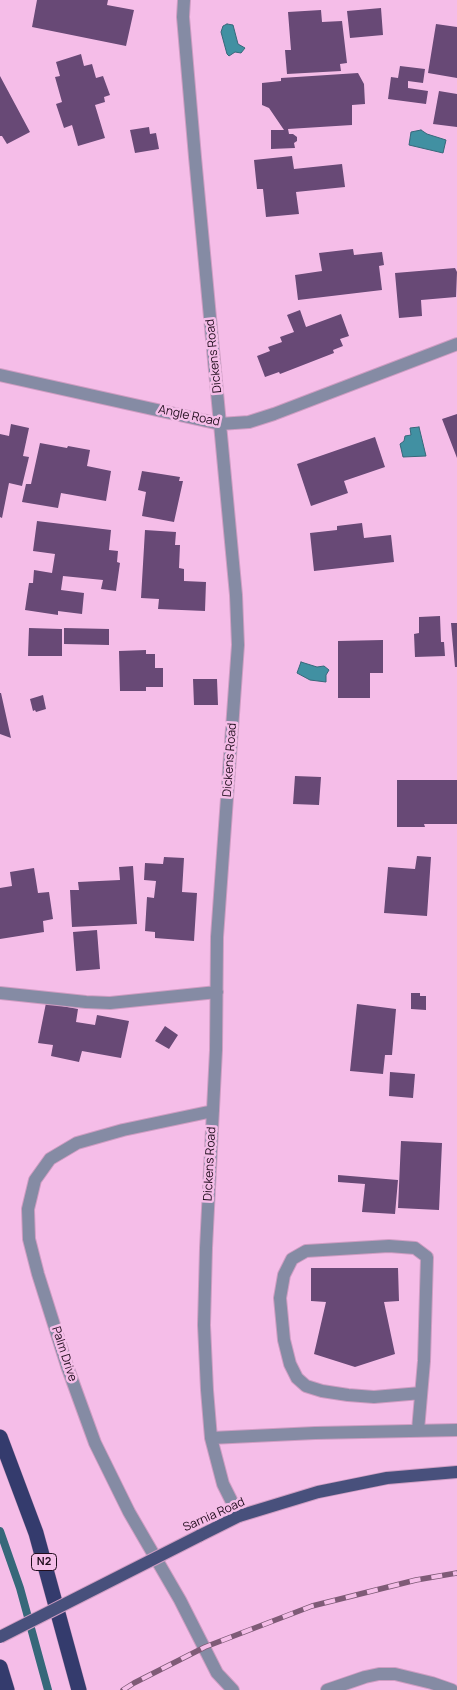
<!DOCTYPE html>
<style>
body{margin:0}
canvas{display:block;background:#f5bde8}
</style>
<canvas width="457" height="1690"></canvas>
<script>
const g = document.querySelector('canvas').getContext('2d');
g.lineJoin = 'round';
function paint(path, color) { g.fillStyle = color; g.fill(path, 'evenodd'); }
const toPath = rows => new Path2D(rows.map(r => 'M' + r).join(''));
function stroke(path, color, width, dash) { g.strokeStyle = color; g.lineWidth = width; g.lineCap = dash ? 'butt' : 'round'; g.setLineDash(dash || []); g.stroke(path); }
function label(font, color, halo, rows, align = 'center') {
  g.font = font + ' Manrope,sans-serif'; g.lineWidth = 5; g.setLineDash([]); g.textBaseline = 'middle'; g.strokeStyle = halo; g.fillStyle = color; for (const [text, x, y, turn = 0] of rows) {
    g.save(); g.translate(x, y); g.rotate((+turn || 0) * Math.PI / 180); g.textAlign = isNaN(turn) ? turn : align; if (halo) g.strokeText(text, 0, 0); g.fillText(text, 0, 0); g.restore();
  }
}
const water = toPath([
 [227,24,233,25,238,44,245,48,241,53,235,52,229,56,227,54,221,32,223,26,227,24],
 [421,130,427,134,446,140,443,153,409,145,411,132,421,130],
 [419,427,426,456,403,457,400,444,404,441,405,436,411,435,410,428,419,427],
 [301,662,317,667,324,666,329,670,326,675,326,682,310,680,297,673,301,662]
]);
paint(water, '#4190a2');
stroke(water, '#37687a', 1);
stroke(toPath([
 [0,1531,20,1588,48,1690]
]), '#37687a', 8);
paint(toPath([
 [37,0,108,0,107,5,134,10,126,46,32,27],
 [381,8,383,35,350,38,347,11],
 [321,10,322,22,342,21,347,63,340,64,341,71,287,74,285,50,291,50,288,12],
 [436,24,457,27,457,78,428,73],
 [81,54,84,66,92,64,96,78,103,76,110,95,104,97,105,102,95,105,105,138,78,146,72,125,64,128,56,104,62,102,55,77,60,76,56,62],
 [400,66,425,69,423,83,408,81,408,88,428,91,426,104,388,99,391,77,398,78],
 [358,73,364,84,365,104,352,105,352,125,288,129,289,134,293,134,297,137,297,141,294,143,295,148,271,149,271,130,284,130,269,108,262,105,262,83,281,81,281,78],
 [0,76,30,132,7,144,2,136,0,136],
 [439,91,457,94,457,127,433,124],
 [149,127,150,134,156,133,159,149,135,153,130,130],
 [292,156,294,169,342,164,345,187,296,192,299,214,266,217,263,189,257,189,254,160],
 [353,249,354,255,382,252,384,265,379,266,382,290,298,300,295,275,322,271,319,253],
 [455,268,457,272,456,297,421,300,422,316,399,318,395,273],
 [300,310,306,327,341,314,349,336,340,339,343,346,333,350,334,353,280,374,279,372,265,377,257,356,270,351,268,347,282,342,280,337,294,332,287,315],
 [457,414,457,458,442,419],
 [11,424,29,428,23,456,29,457,22,486,9,483,2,518,0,517,0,434,9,436],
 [375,437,385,467,344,481,348,493,311,506,297,464],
 [40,443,67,448,68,446,90,450,87,466,111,471,106,501,61,493,58,508,22,502,26,484,31,484],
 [142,471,180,477,179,481,183,481,174,522,142,516,146,492,138,490],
 [37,521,111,530,109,550,118,551,117,562,120,563,116,591,101,589,103,580,63,576,61,590,84,593,82,614,58,611,58,615,25,610,29,583,33,583,34,570,52,573,55,554,33,551],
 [362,523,364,538,391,535,394,562,314,571,310,533,337,530,337,526],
 [145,530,176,532,175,545,180,545,179,568,184,569,184,581,206,582,205,611,158,609,159,599,141,598],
 [440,616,441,642,444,642,445,656,415,657,414,634,419,633,419,617],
 [451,623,457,623,457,667,455,667],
 [29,628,62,629,62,656,28,656],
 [64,628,109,629,109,645,64,644],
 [383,640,383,673,370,673,370,698,338,698,338,641],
 [146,650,146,654,155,654,155,668,163,668,163,687,146,687,146,691,120,691,119,651],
 [193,679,217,679,218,705,194,705],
 [0,693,1,693,11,738,0,734],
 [43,695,46,709,36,712,35,710,33,711,30,699],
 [295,776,321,777,319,805,293,804],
 [397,780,457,780,457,824,424,824,425,827,397,827],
 [417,856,431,857,427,916,384,913,388,867,415,869],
 [164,857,184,858,182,892,197,893,194,941,155,938,155,932,145,931,147,897,154,898,156,881,144,880,145,863,163,864],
 [133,866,137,924,72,927,70,890,79,890,78,882,120,880,119,867],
 [34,868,38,893,49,892,53,919,43,921,44,932,0,939,0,888,12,886,10,872],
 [97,930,100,969,76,971,73,932],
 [411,993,420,993,420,996,426,996,426,1010,411,1009],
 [46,1003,78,1009,76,1022,95,1025,97,1015,129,1021,121,1058,82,1051,79,1062,51,1056,53,1045,38,1043],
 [357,1004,396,1009,392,1055,385,1055,383,1074,350,1071],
 [165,1026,178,1035,169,1049,155,1041],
 [390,1072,415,1074,413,1098,389,1096],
 [401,1141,442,1143,439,1210,398,1208],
 [338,1175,398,1180,395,1214,362,1212,365,1184,338,1182],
 [311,1268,398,1268,399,1301,384,1302,395,1354,355,1367,314,1354,326,1302,311,1301]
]), '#684976');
const minor = toPath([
 [184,0,183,17,195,157,236,595,238,645,217,937,216,1050,206,1248,204,1325,207,1390,211,1438,223,1484,239,1516],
 [0,375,220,424,249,422,274,414,457,344],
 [0,993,86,1002,110,1003,217,992],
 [213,1111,123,1130,77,1143,50,1159,35,1180,28,1209,29,1239,38,1274,67,1366,95,1443,129,1512,180,1600,217,1673,233,1690],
 [418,1430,424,1361,427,1257,415,1248,389,1246,306,1251,292,1259,284,1275,280,1298,284,1340,290,1364,297,1378,306,1386,322,1391,348,1395,374,1397,421,1393],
 [211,1438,315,1433,457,1430],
 [327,1690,365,1677,379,1674,395,1674,432,1683,452,1690]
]);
const major = toPath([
 [199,1536,239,1516,318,1492,387,1478,457,1472]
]);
const highway = toPath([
 [0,1437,36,1533,79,1690],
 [0,1667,7,1690]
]);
stroke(minor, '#cf9dc3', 14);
stroke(major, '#cf9dc3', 14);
stroke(highway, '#cf9dc3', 16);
stroke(minor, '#858ba4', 12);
stroke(major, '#48507c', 12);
stroke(highway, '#343b6d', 15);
const rail = toPath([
 [123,1690,134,1683,205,1647,312,1606,416,1580,457,1573]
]);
stroke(rail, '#7f5b77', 5.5);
stroke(rail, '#f5bde8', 4, [11]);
const majorBridge = toPath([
 [0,1637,199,1536]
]);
stroke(majorBridge, '#cf9dc3', 14, []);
stroke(majorBridge, '#48507c', 12);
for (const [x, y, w] of [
 [44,1562,25]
]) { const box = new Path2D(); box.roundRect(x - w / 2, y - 8.5, w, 17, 4); g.fillStyle = '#f5bde8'; g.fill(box); stroke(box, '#200c1c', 1); }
label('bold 11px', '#200c1c', null, [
 ["N2",44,1562]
]);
label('12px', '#200c1c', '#f5bde8', [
 ["Dickens Road",214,356,-96],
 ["Angle Road",189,416,12],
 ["Dickens Road",230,760,-86],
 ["Dickens Road",210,1164,-87],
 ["Palm Drive",64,1354,72],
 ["Sarnia Road",214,1515,-24]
]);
</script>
